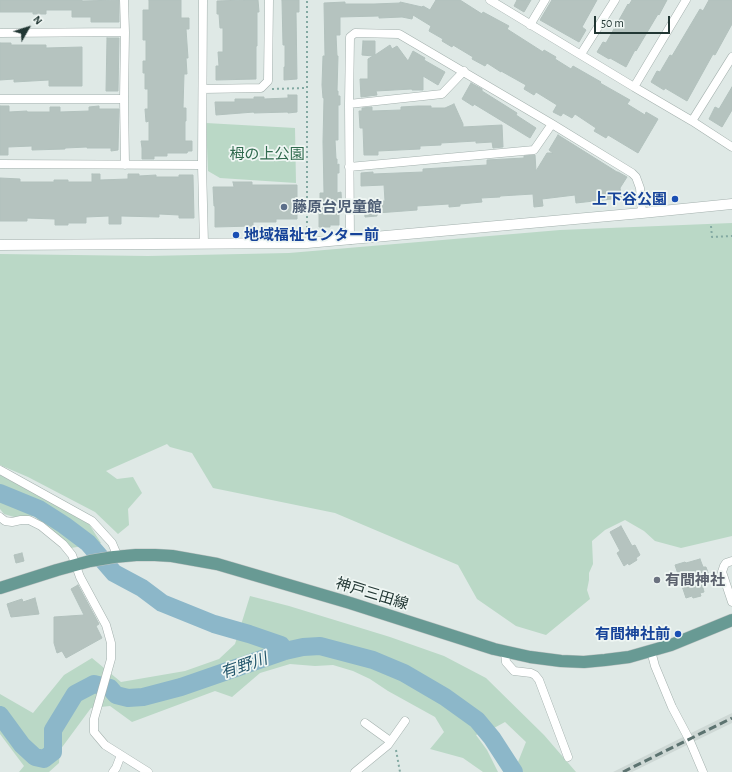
<!DOCTYPE html>
<meta charset="utf-8">
<style>
body{margin:0}
#map{position:relative;width:732px;height:772px;overflow:hidden;background:#dfe9e6;font-family:"Alegreya Sans",sans-serif}
canvas{display:block}
.north{position:absolute;left:8px;top:8px;width:40px;height:40px;-webkit-text-stroke:3px #eff6f3;paint-order:stroke;rotate:51deg;font-size:11px;font-weight:700;line-height:16px;text-align:center;color:#223734}
.north::after{content:'';display:block;margin:auto;width:14px;height:18px;background:#223734;clip-path:polygon(50% 0,100% 100%,50% 72%,0 100%)}
.scale{position:absolute;left:594px;top:16px;width:76px;height:18px;box-sizing:border-box;border:2px solid #223734;border-top:0;padding-left:5px;font-size:12px;line-height:14px;white-space:nowrap;color:#223734;-webkit-text-stroke:3px #eff6f3;paint-order:stroke}
</style>
<div id="map">
<canvas width="732" height="772"></canvas>
<div class="north">N</div>
<div class="scale">50 m</div>
</div>
<script>
const g = document.querySelector('canvas').getContext('2d');
g.lineJoin = 'round';
function paint(path, color) { g.fillStyle = color; g.fill(path, 'evenodd'); }
const toPath = rows => new Path2D(rows.map(r => 'M' + r).join(''));
function stroke(path, color, width, dash) { g.strokeStyle = color; g.lineWidth = width; g.lineCap = dash ? 'butt' : 'round'; g.setLineDash(dash || []); g.stroke(path); }
function label(font, color, halo, rows, align = 'center') {
  g.font = font + ' "Alegreya Sans","Noto Sans JP",sans-serif'; g.lineWidth = 3.5; g.setLineDash([]); g.textBaseline = 'middle'; g.strokeStyle = halo; g.fillStyle = color; for (const [text, x, y, turn = 0] of rows) {
    g.save(); g.translate(x, y); g.rotate((+turn || 0) * Math.PI / 180); g.textAlign = isNaN(turn) ? turn : align; if (halo) g.strokeText(text, 0, 0); g.fillText(text, 0, 0); g.restore();
  }
}
paint(toPath([
 [732,713,732,723,693,742,689,734],
 [683,737,687,745,632,772,613,772]
]), '#ced8d5');
paint(toPath([
 [206,123,295,128,296,183,220,178,208,171],
 [732,223,732,536,681,548,655,541,644,531,625,520,605,530,592,541,593,564,589,573,589,580,587,590,590,599,546,635,516,626,477,599,458,565,335,513,213,488,192,453,170,447,167,444,106,471,117,479,133,477,142,493,128,509,129,525,118,534,95,512,28,477,0,465,0,254,148,256,289,253,560,230],
 [0,475,89,524,101,543,71,548,34,516,14,517,4,514,0,509],
 [250,596,289,606,390,637,444,656,486,678,544,735,576,772,523,772,518,762,526,742,505,722,494,728,476,735,487,750,498,772,483,772,463,758,430,749,444,732,435,717,388,691,370,679,353,671,333,665,315,666,290,664,260,673,232,697,215,691,132,722,110,706,91,708,60,750,59,763,49,772,19,772,24,766,0,734,0,694,33,713,64,675,92,658,121,682,185,671,219,659,235,644]
]), '#bad8c6');
stroke(toPath([
 [0,493,39,509,64,525,88,543,114,573,142,588,162,603,214,624,249,634,281,645,285,651],
 [0,715,22,745,35,757,44,759,53,752,53,730,75,694,94,684,110,688,116,695,128,698,143,697,181,687,285,651,303,647,320,646,373,660,404,673,445,697,477,720,492,738,514,772]
]), '#8cb7c9', 18);
const building = toPath([
 [0,0,82,0,82,1,119,0,119,22,91,22,91,17,72,17,72,10,46,10,46,14,33,14,33,12,0,12,0,0],
 [149,0,181,0,181,18,189,18,189,29,186,29,188,58,186,58,187,74,184,74,183,108,186,108,186,121,185,121,185,141,192,141,192,151,188,151,187,153,167,153,167,156,154,156,154,159,142,159,142,148,141,141,149,141,149,121,146,122,145,109,148,109,148,89,145,89,145,73,143,73,143,61,146,61,146,40,143,40,143,10,149,10,149,0],
 [244,0,258,0,259,12,257,12,257,46,256,46,256,79,216,80,216,66,219,66,218,52,223,52,223,28,220,28,219,14,217,14,217,1,244,0],
 [282,0,299,0,299,12,296,12,297,79,284,80,284,67,285,67,285,45,283,45,282,0],
 [436,0,460,0,482,14,483,12,509,26,507,29,543,52,544,50,556,57,555,59,571,69,573,66,601,82,600,83,630,100,627,104,645,115,646,112,658,119,638,153,608,135,606,138,594,131,596,128,575,114,572,118,563,113,561,116,553,112,557,105,536,92,534,95,524,89,526,85,501,71,501,72,487,63,485,66,472,59,473,57,453,45,452,47,442,41,443,39,429,31,431,26,413,15,412,19,402,17,379,18,379,16,340,17,340,35,336,35,337,56,338,56,337,91,338,91,338,96,340,96,340,105,338,105,338,140,335,140,336,159,337,159,337,165,339,164,339,173,337,173,337,193,341,192,342,209,339,210,339,225,330,225,330,227,319,227,319,212,320,212,320,193,324,193,323,142,324,98,323,98,322,85,323,56,325,56,324,3,345,2,345,4,374,4,400,3,400,2,422,7,423,6,430,10,436,0],
 [517,0,531,0,524,12,514,6,517,0],
 [552,0,597,0,582,27,586,30,579,42,540,20,552,0],
 [632,0,667,0,659,15,658,14,636,51,635,50,626,67,610,58,609,59,597,52,603,42,606,43,628,4,629,5,632,0],
 [709,0,732,0,732,24,715,55,713,54,687,101,665,88,664,90,651,82,657,71,660,72,670,55,672,56,700,9,703,11,709,0],
 [107,38,119,38,118,91,106,91,107,38],
 [363,41,375,41,375,55,390,45,392,49,397,46,408,61,413,51,425,58,424,60,445,72,438,85,423,76,423,90,412,90,412,89,376,91,377,95,361,97,360,79,368,79,368,59,373,56,362,55,363,41],
 [0,43,11,43,11,45,46,45,46,48,82,47,82,86,49,86,49,80,14,82,14,79,0,80,0,43],
 [471,83,482,89,482,91,517,113,516,115,536,128,530,138,474,104,473,106,462,99,471,83],
 [732,87,732,110,722,127,709,119,715,107,719,109,732,87],
 [288,95,297,95,297,112,288,113,288,112,254,113,254,112,216,115,215,102,235,102,235,99,254,99,254,97,264,97,264,99,288,98,288,95],
 [454,104,463,124,463,127,502,125,503,147,493,148,492,142,476,143,476,141,441,143,441,145,420,146,420,149,378,151,378,155,364,155,363,128,360,128,359,111,362,111,362,108,372,107,372,111,401,110,401,107,418,106,431,106,431,108,445,108,454,104],
 [0,106,9,106,9,112,27,111,27,112,50,112,50,107,60,107,60,112,89,111,89,107,99,106,99,109,119,109,118,150,111,151,111,148,87,148,87,147,65,148,65,149,32,150,32,146,8,147,8,155,0,155,0,106],
 [558,135,617,172,618,172,627,177,620,188,622,200,613,201,612,199,576,203,575,195,542,199,543,206,534,207,533,194,500,196,500,197,481,198,482,202,460,204,460,206,449,207,449,204,417,206,417,210,377,213,377,216,365,217,364,202,385,201,384,185,361,186,361,173,373,172,373,174,423,172,423,169,487,165,487,160,524,158,524,156,535,155,536,171,547,153,553,153,549,150,558,135],
 [92,174,100,174,100,180,128,179,128,174,139,174,139,176,156,175,156,177,179,177,179,175,193,175,194,218,179,218,179,215,159,214,159,217,121,216,121,224,109,224,109,216,86,217,86,223,68,223,68,225,55,225,55,219,27,218,27,221,0,221,0,178,20,179,20,182,54,182,54,180,68,180,68,182,92,182,92,174],
 [233,182,252,182,252,185,297,185,297,219,276,219,276,222,253,222,253,226,215,227,215,206,214,206,213,187,234,187,233,182],
 [621,526,632,546,635,545,640,555,636,558,637,560,629,565,628,563,624,566,617,553,620,551,610,532,621,526],
 [22,553,24,561,16,563,14,555,22,553],
 [700,559,703,567,706,567,711,581,702,584,704,592,700,593,701,596,693,598,692,596,686,598,675,565,685,562,686,563,700,559],
 [78,585,99,624,96,626,102,638,66,658,62,651,57,653,54,643,54,617,84,615,71,589,78,585],
 [35,598,39,614,11,617,7,604,22,599,23,602,35,598]
]);
paint(building, '#b5c3bf');
stroke(building, '#b2c1bd', 1);
const minor = toPath([
 [124,0,125,32,124,99,125,165],
 [203,0,202,165,204,244],
 [490,0,634,87],
 [686,0,634,87,692,121,732,147],
 [530,25,545,0],
 [0,33,125,32],
 [581,54,615,0],
 [203,89,261,88,268,81,269,0],
 [0,99,124,99],
 [349,104,442,94,464,71],
 [692,121,732,57],
 [0,164,202,165],
 [349,167,534,150,552,124],
 [350,240,349,104,350,37,355,33,399,34,552,124,632,173,636,177,640,188,642,213],
 [0,470,92,521,112,543,118,557],
 [0,517,5,521,12,522,21,520,29,520,41,526,63,544,72,555,80,577,106,625,111,643,111,659,94,719,94,732,105,745,148,772],
 [732,561,726,563,724,566,722,572,732,602],
 [651,651,655,666,672,707,689,739,703,772],
 [505,652,506,662,514,671,531,673,535,675,539,680,568,757],
 [365,723,390,741],
 [113,772,116,768,121,755],
 [355,772,388,745,405,721]
]);
const tertiary = toPath([
 [0,245,307,243,642,213,732,204]
]);
const primary = toPath([
 [0,588,57,570,90,561,114,557,136,555,155,555,172,556,217,564,350,603,494,649,530,657,561,661,584,662,605,660,629,657,671,645,732,620]
]);
stroke(minor, '#a3b0ad', 9);
stroke(tertiary, '#a3b0ad', 11);
stroke(primary, '#bdc3c2', 13);
stroke(toPath([
 [272,89,306,88],
 [711,226,712,237,732,236],
 [307,233,307,0],
 [396,750,400,772]
]), '#83a9a2', 2, [2, 3]);
stroke(minor, '#fff', 8);
stroke(tertiary, '#fff', 10);
stroke(primary, '#689a94', 12);
stroke(toPath([
 [623,772,732,718]
]), '#5c7370', 3, [8, 4]);
for (const [x, y, r, color] of [
 [675,199,4,"#1a4fb4"],
 [284,207,4,"#5c6f8a"],
 [236,235,4,"#1a4fb4"],
 [657,580,4,"#6b7280"],
 [678,634,4,"#1a4fb4"]
]) { const dot = new Path2D(); dot.arc(x, y, r, 0, 2 * Math.PI); g.fillStyle = color; g.fill(dot); stroke(dot, '#eff6f3', 1.5); }
label('15px', '#306a4e', '#eff6f3', [
 ["栂の上公園",267,154]
]);
label('bold 15px', '#164399', '#eff6f3', [
 ["上下谷公園",667,199],
 ["地域福祉センター前",244,235,"left"],
 ["有間神社前",670,634]
], 'right');
label('bold 15px', '#4e5e75', '#eff6f3', [
 ["藤原台児童館",292,207]
], 'left');
label('bold 15px', '#5b616d', '#eff6f3', [
 ["有間神社",665,580]
], 'left');
label('15px', '#223734', '#eff6f3', [
 ["神戸三田線",372,594,17]
]);
label('italic 16px', '#23566c', '#eff6f3', [
 ["有野川",244,666,-19]
]);
</script>
